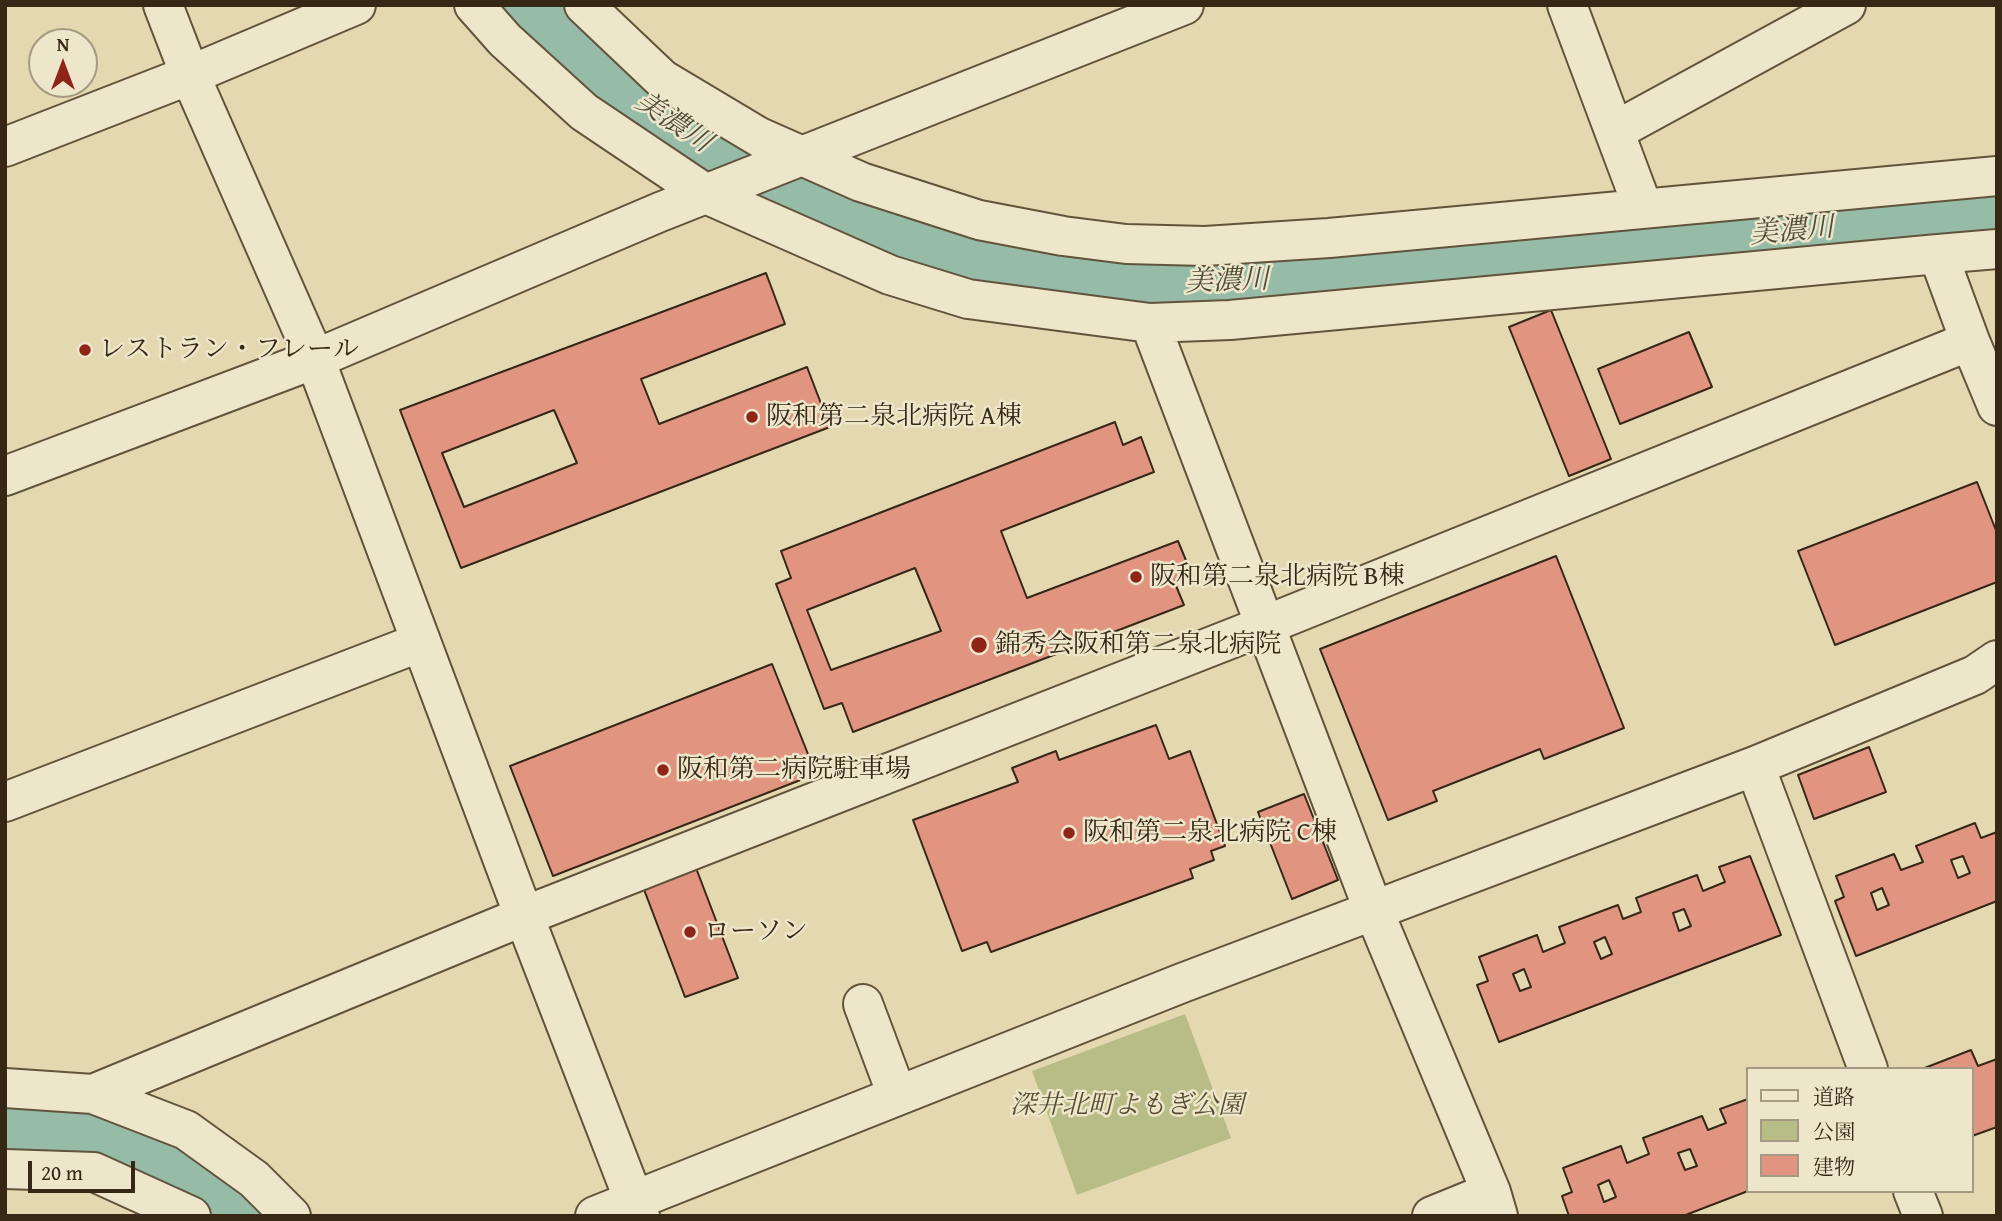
<!DOCTYPE html>
<meta charset="utf-8">
<style>
body{margin:0}
#map{position:relative;width:2002px;height:1221px;overflow:hidden;background:#e3d8af;font-family:"Gentium Book Plus","Noto Serif JP",serif}
canvas{display:block}
.frame{position:absolute;inset:0;border:7px solid #372816;pointer-events:none}
.legend{position:absolute;left:1746px;top:1067px;width:228px;height:126px;box-sizing:border-box;background:#ede6cb;border:2px solid #a49a83;margin:0;padding:9px 12px;list-style:none;font-size:21px;color:#372816}
.legend li{display:flex;align-items:center;gap:14px;height:35px}
.legend b{width:35px;border:2px solid #a49a83}
.north{position:absolute;left:28px;top:28px;width:70px;height:70px;box-sizing:border-box;background:#ede6cb;border:2px solid #a49a83;border-radius:50%;rotate:0deg;font-size:19px;font-weight:700;line-height:28px;text-align:center;color:#372816}
.north::after{content:'';display:block;margin:auto;width:24px;height:32px;background:#8f2418;clip-path:polygon(50% 0,100% 100%,50% 72%,0 100%)}
.scale{position:absolute;left:28px;top:1161px;width:107px;height:32px;box-sizing:border-box;border:4px solid #372816;border-top:0;padding-left:9px;font-size:21px;line-height:24px;white-space:nowrap;color:#372816;-webkit-text-stroke:5px #ede6cb;paint-order:stroke}
</style>
<div id="map">
<canvas width="2002" height="1221"></canvas>
<div class="frame"></div>
<ul class="legend">
<li><b style="height:9px;background:#ede6cb"></b>道路</li>
<li><b style="height:19px;background:#b8bd87"></b>公園</li>
<li><b style="height:19px;background:#e19581"></b>建物</li>
</ul>
<div class="north">N</div>
<div class="scale">20 m</div>
</div>
<script>
const g = document.querySelector('canvas').getContext('2d');
g.lineJoin = 'round';
function paint(path, color) { g.fillStyle = color; g.fill(path, 'evenodd'); }
const toPath = rows => new Path2D(rows.map(r => 'M' + r).join(''));
function stroke(path, color, width, dash) { g.strokeStyle = color; g.lineWidth = width; g.lineCap = dash ? 'butt' : 'round'; g.setLineDash(dash || []); g.stroke(path); }
function label(font, color, halo, rows, align = 'center') {
  g.font = font + ' "Gentium Book Plus","Noto Serif JP",serif'; g.lineWidth = 5; g.setLineDash([]); g.textBaseline = 'middle'; g.strokeStyle = halo; g.fillStyle = color; for (const [text, x, y, turn = 0] of rows) {
    g.save(); g.translate(x, y); g.rotate((+turn || 0) * Math.PI / 180); g.textAlign = isNaN(turn) ? turn : align; if (halo) g.strokeText(text, 0, 0); g.fillText(text, 0, 0); g.restore();
  }
}
paint(toPath([
 [1185,1014,1231,1138,1077,1195,1032,1071]
]), '#b8bd87');
stroke(toPath([
 [531,5,614,84,704,145,842,221,958,259,1060,274,1185,286,1259,283,1339,273,1997,212],
 [5,1133,97,1137,166,1166,219,1199,239,1216]
]), '#96bba7', 63);
const building = toPath([
 [766,273,785,324,641,379,659,424,807,367,830,427,461,568,400,410,766,273],
 [554,410,577,463,464,507,442,453,554,410],
 [1551,310,1611,459,1569,476,1509,327,1551,310],
 [1689,332,1712,387,1620,424,1598,369,1689,332],
 [1115,422,1123,445,1141,437,1154,472,1001,531,1027,598,1178,541,1192,575,1174,581,1184,605,853,732,842,703,824,709,776,584,791,578,781,551,1115,422],
 [915,568,941,631,831,670,807,610,915,568],
 [1977,482,1997,533,1997,582,1835,645,1798,551,1977,482],
 [1556,556,1624,728,1544,759,1540,749,1433,791,1437,801,1388,820,1320,649,1556,556],
 [772,664,816,774,553,876,510,766,772,664],
 [1156,725,1169,759,1190,751,1225,846,1211,851,1214,860,1190,869,1193,878,991,952,987,942,962,951,913,820,1018,782,1012,768,1056,751,1059,760,1156,725],
 [1869,747,1886,792,1814,819,1798,775,1869,747],
 [1304,794,1338,880,1292,899,1258,812,1304,794],
 [1975,823,1981,838,1997,832,1997,901,1856,956,1835,901,1844,897,1836,876,1894,854,1901,870,1923,862,1916,846,1975,823],
 [1963,856,1970,873,1958,878,1951,860,1963,856],
 [1882,888,1889,905,1877,910,1871,893,1882,888],
 [1750,856,1781,935,1499,1042,1477,985,1488,981,1479,957,1537,935,1543,952,1565,943,1559,927,1618,905,1623,919,1641,912,1636,898,1697,875,1703,891,1725,882,1719,867,1750,856],
 [1684,909,1691,926,1679,931,1673,913,1684,909],
 [1605,937,1612,954,1601,959,1594,942,1605,937],
 [1524,969,1531,987,1520,991,1513,974,1524,969],
 [696,868,738,978,685,997,643,887,696,868],
 [1971,1050,1978,1066,1997,1059,1997,1127,1972,1136,1972,1069,1922,1069,1971,1050],
 [1748,1099,1748,1191,1683,1216,1569,1216,1562,1196,1572,1192,1563,1168,1621,1146,1627,1163,1649,1154,1643,1138,1702,1116,1708,1130,1726,1123,1720,1109,1748,1099],
 [1690,1149,1697,1166,1685,1170,1678,1153,1690,1149],
 [1609,1180,1616,1197,1604,1202,1598,1185,1609,1180]
]);
paint(building, '#e19581');
stroke(building, '#372816', 2);
const minor = toPath([
 [163,5,190,75,315,359,524,916,640,1216],
 [474,5,505,40,584,112,706,194,890,275,968,299,1150,323,1373,909,1491,1192,1498,1216],
 [584,5,662,79,759,137,861,182,979,220,1063,236,1126,244,1205,246,1329,238,1997,176],
 [1567,5,1643,208],
 [1615,131,1846,5],
 [5,147,190,75,356,5],
 [1938,254,1997,249],
 [1150,323,1230,320,1938,254,1970,341,1997,406],
 [5,476,315,359,660,212,1184,5],
 [1755,766,1868,1069],
 [5,802,421,642],
 [863,1004,897,1095],
 [5,1088,93,1094,186,1130,254,1179,291,1216],
 [93,1094,524,916,1266,625,1970,341],
 [5,1169,94,1172,191,1216],
 [1913,1191,1923,1216],
 [595,1216,1182,983,1755,766,1975,675,1997,660],
 [1432,1216,1491,1192]
]);
stroke(minor, '#62543c', 42);
stroke(minor, '#ede6cb', 38);
for (const [x, y, r, color] of [
 [85,350,7,"#8f2418"],
 [752,417,7,"#8f2418"],
 [1136,577,7,"#8f2418"],
 [979,645,9,"#8f2418"],
 [663,770,7,"#8f2418"],
 [1069,833,7,"#8f2418"],
 [690,932,7,"#8f2418"]
]) { const dot = new Path2D(); dot.arc(x, y, r, 0, 2 * Math.PI); g.fillStyle = color; g.fill(dot); stroke(dot, '#ede6cb', 2.5); }
label('26px', '#372816', '#ede6cb', [
 ["レストラン・フレール",99,350],
 ["阪和第二泉北病院 A棟",766,417],
 ["阪和第二泉北病院 B棟",1150,577],
 ["錦秀会阪和第二泉北病院",995,645],
 ["阪和第二病院駐車場",677,770],
 ["阪和第二泉北病院 C棟",1083,833],
 ["ローソン",704,932]
], 'left');
label('italic 26px', '#574d32', '#ede6cb', [
 ["深井北町よもぎ公園",1127,1106]
]);
label('italic 28px', '#4f4d3a', '#ede6cb', [
 ["美濃川",673,123,34],
 ["美濃川",1792,232,-5],
 ["美濃川",1227,282,-2]
]);
</script>
